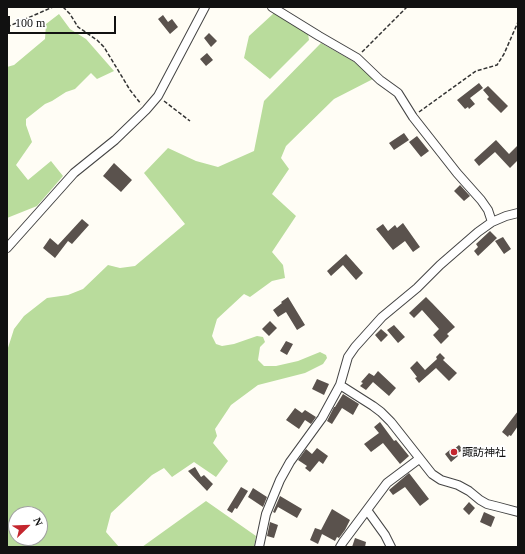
<!DOCTYPE html>
<meta charset="utf-8">
<style>
body{margin:0}
#map{position:relative;width:525px;height:554px;overflow:hidden;background:#fffdf5;font-family:Georgia,serif}
canvas{display:block}
.frame{position:absolute;inset:0;border:8px solid #111;pointer-events:none}
.north{position:absolute;left:8px;top:506px;width:40px;height:40px;box-sizing:border-box;background:#fff;border:1px solid #a0a0a0;border-radius:50%;rotate:67deg;font-size:11px;font-weight:700;line-height:16px;text-align:center;color:#111}
.north::after{content:'';display:block;margin:auto;width:14px;height:18px;background:#c4262e;clip-path:polygon(50% 0,100% 100%,50% 72%,0 100%)}
.scale{position:absolute;left:8px;top:16px;width:108px;height:18px;box-sizing:border-box;border:2px solid #111;border-top:0;padding-left:5px;font-size:12px;line-height:14px;white-space:nowrap;color:#111;-webkit-text-stroke:3px #fff;paint-order:stroke}
</style>
<div id="map">
<canvas width="525" height="554"></canvas>
<div class="frame"></div>
<div class="north">N</div>
<div class="scale">100 m</div>
</div>
<script>
const g = document.querySelector('canvas').getContext('2d');
g.lineJoin = 'round';
function paint(path, color) { g.fillStyle = color; g.fill(path, 'evenodd'); }
const toPath = rows => new Path2D(rows.map(r => 'M' + r).join(''));
function stroke(path, color, width, dash) { g.strokeStyle = color; g.lineWidth = width; g.lineCap = dash ? 'butt' : 'round'; g.setLineDash(dash || []); g.stroke(path); }
function label(font, color, halo, rows, align = 'center') {
  g.font = font + ' Georgia,"Noto Sans JP",serif'; g.lineWidth = 4; g.setLineDash([]); g.textBaseline = 'middle'; g.strokeStyle = halo; g.fillStyle = color; for (const [text, x, y, turn = 0] of rows) {
    g.save(); g.translate(x, y); g.rotate((+turn || 0) * Math.PI / 180); g.textAlign = isNaN(turn) ? turn : align; if (halo) g.strokeText(text, 0, 0); g.fillText(text, 0, 0); g.restore();
  }
}
paint(toPath([
 [274,13,308,34,309,40,270,79,244,58,249,36],
 [59,14,70,29,86,39,114,71,97,79,91,73,75,89,66,92,52,101,45,104,26,119,26,125,32,142,16,165,28,180,51,161,63,176,37,206,7,218,7,67,14,65,45,39,46,24],
 [321,43,372,72,373,79,334,99,286,146,281,158,289,169,272,194,296,216,272,252,283,265,285,278,272,281,250,297,244,294,217,319,212,336,216,344,222,346,234,344,257,336,263,337,265,342,260,347,258,360,264,366,276,366,298,361,320,352,326,355,327,358,323,364,305,373,258,385,231,405,215,429,217,436,213,443,228,461,216,477,194,462,172,477,164,468,152,475,111,513,106,532,119,547,7,547,7,351,14,329,24,316,47,298,68,295,83,289,108,265,120,268,135,266,185,224,144,173,168,148,196,161,218,167,254,151,264,101],
 [16,514,40,514,40,538,16,538],
 [206,501,256,536,254,547,142,547]
]), '#b9dc9c');
paint(toPath([
 [163,15,168,22,172,19,178,27,170,34,158,19],
 [209,33,217,41,211,47,204,38],
 [207,53,213,60,206,66,200,59],
 [479,83,483,88,470,98,475,104,469,109,468,107,465,109,457,100],
 [488,86,508,106,501,113,487,99,489,97,483,90],
 [404,133,409,140,394,150,389,143],
 [417,136,429,151,421,157,409,142],
 [496,140,509,154,518,145,518,160,510,168,495,152,479,166,474,160],
 [114,163,132,180,121,192,103,176],
 [460,185,470,196,464,201,454,191],
 [82,219,89,225,72,244,68,241,55,258,43,248,50,238,58,245],
 [403,223,420,247,413,252,405,241,393,250,376,229,383,224,388,231,395,225,397,228],
 [490,231,497,238,478,256,474,251,478,247,476,244],
 [503,237,511,249,504,254,495,241],
 [346,254,363,273,356,280,343,265,331,276,327,271],
 [288,297,305,325,297,330,286,312,278,317,273,310,282,303,281,302],
 [426,297,432,303,455,327,447,334,449,336,441,344,433,335,439,329,422,310,414,318,409,313],
 [270,321,277,328,269,336,262,329],
 [394,325,405,337,398,343,387,330],
 [381,329,388,335,381,342,375,335],
 [286,341,293,344,287,355,280,351],
 [440,353,445,358,443,360,457,373,449,381,436,368,419,383,415,378,417,377,410,368,417,361,425,370,437,359,436,357],
 [378,371,396,388,389,396,373,382,366,390,360,386,363,383,361,382,369,373,374,376],
 [317,379,329,384,324,395,312,389],
 [343,394,359,404,353,415,342,408,332,424,327,421,334,407,335,407],
 [295,408,302,413,305,410,316,417,311,424,305,420,299,429,286,420],
 [518,411,518,426,511,436,509,435,508,437,502,432],
 [380,422,394,441,396,440,409,456,400,464,383,443,371,452,364,444,379,433,374,427],
 [459,445,463,450,456,454,458,456,451,462,445,454,452,448,453,450],
 [317,448,328,456,323,464,319,461,310,472,305,468,307,466,298,460,306,449,312,454],
 [195,467,201,477,204,475,213,484,207,491,188,471],
 [409,473,429,499,420,506,405,487,393,495,389,490],
 [241,487,248,491,237,509,235,508,232,513,227,510],
 [253,488,267,497,263,507,248,497],
 [280,496,302,509,297,518,278,507,275,513,273,512],
 [469,502,475,508,469,515,463,509],
 [332,509,350,520,345,530,339,538,337,537,335,541,322,534,318,544,310,540,315,528,321,530],
 [484,512,495,517,491,527,480,522],
 [270,522,278,525,274,538,267,536],
 [355,538,366,542,365,547,352,547]
]), '#5a524d');
const minor = toPath([
 [272,7,319,36,357,58,380,80,398,93,413,117,457,173,481,200,488,210,492,222],
 [7,248,74,173,115,140,146,110,158,96,205,7],
 [340,385,373,406,381,412,391,422,432,474,441,480,458,485,469,491,480,500,487,504,499,507,518,512],
 [367,510,385,535,391,547],
 [259,547,266,514,280,480,290,462,322,418,340,385,348,357,355,347,382,317,417,288,440,265,478,232,492,222,506,216,518,213],
 [340,547,343,542,387,483,419,459]
]);
stroke(minor, '#444', 10);
stroke(toPath([
 [63,7,70,14,78,27,97,40,104,47,130,90,141,104],
 [7,27,53,7],
 [362,52,407,7],
 [164,101,190,121],
 [419,112,476,71,497,65,504,54,518,22]
]), '#333', 1.5, [4, 2]);
stroke(minor, '#fff', 8);
for (const [x, y, r, color] of [
 [454,452,4,"#c4262e"]
]) { const dot = new Path2D(); dot.arc(x, y, r, 0, 2 * Math.PI); g.fillStyle = color; g.fill(dot); stroke(dot, '#fff', 1.5); }
label('11px', '#111', '#fff', [
 ["諏訪神社",462,452]
], 'left');
</script>
